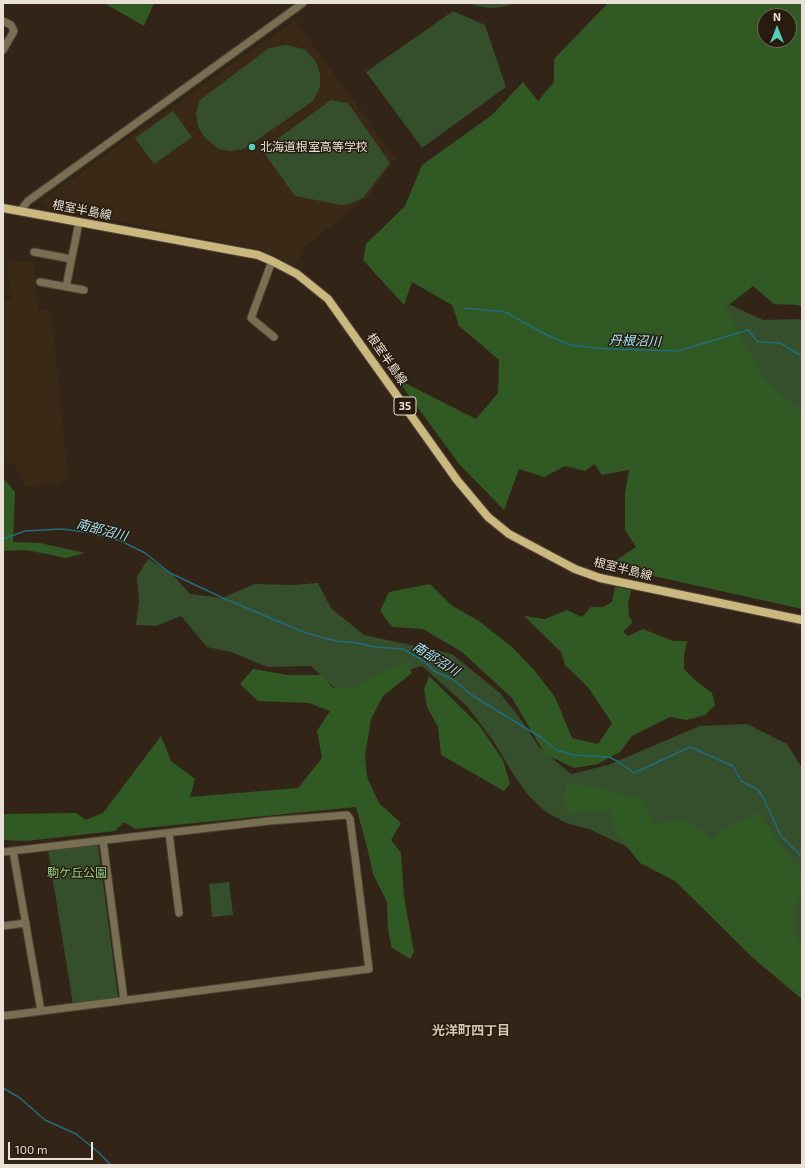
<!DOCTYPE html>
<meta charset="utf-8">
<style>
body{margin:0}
#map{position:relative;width:805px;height:1168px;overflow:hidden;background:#322518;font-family:"Exo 2",sans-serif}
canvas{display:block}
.frame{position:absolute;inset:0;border:4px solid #e9e0d7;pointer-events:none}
.north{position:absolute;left:757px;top:8px;width:40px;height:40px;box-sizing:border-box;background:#281c0f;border:1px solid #756a5f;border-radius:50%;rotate:0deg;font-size:11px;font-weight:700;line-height:16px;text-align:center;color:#e9e0d7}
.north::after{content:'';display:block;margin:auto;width:14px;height:18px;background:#5bcebb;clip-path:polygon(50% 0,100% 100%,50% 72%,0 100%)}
.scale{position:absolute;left:8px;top:1142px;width:85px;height:18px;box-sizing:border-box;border:2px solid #e9e0d7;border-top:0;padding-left:5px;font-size:12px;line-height:14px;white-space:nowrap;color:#e9e0d7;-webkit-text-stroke:3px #281c0f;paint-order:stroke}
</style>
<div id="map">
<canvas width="805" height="1168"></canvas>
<div class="frame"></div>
<div class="north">N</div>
<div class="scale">100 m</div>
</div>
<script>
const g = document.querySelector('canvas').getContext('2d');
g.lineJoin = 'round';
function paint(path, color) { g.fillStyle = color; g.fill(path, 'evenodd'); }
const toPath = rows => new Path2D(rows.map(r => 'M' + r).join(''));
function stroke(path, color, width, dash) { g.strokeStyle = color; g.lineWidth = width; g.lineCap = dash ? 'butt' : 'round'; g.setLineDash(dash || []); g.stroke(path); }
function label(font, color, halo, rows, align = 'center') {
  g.font = font + ' "Exo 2","Noto Sans JP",sans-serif'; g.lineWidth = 3; g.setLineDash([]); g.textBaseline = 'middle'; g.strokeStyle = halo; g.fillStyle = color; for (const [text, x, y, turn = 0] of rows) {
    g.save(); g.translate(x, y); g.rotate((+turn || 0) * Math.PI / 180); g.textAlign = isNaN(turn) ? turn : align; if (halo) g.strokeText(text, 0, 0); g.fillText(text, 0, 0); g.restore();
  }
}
paint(toPath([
 [295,20,396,159,368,197,303,248,294,268,255,249,46,206,44,200,132,135],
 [6,261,33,262,38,310,51,310,68,478,57,484,25,486,14,464,3,462,3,301,12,301]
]), '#3b2917');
paint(toPath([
 [469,3,516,3,503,7,490,8,476,6],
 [453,11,485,25,506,87,422,148,366,72],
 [286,45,304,49,315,60,320,73,320,87,313,101,244,149,231,151,219,149,205,138,198,127,196,113,200,100,269,48],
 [331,100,348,103,390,163,363,198,349,204,341,205,295,196,262,150],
 [173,111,192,137,154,164,135,138],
 [726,303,763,320,802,319,802,493,708,334],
 [148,559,170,572,190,594,222,598,255,584,293,585,318,583,331,608,364,635,452,654,500,693,522,721,539,747,571,774,608,765,700,726,747,724,787,744,802,768,802,959,709,883,636,855,625,846,589,829,566,823,546,812,529,796,515,777,494,742,467,706,422,666,390,675,369,697,338,691,311,666,268,667,231,652,207,647,181,616,156,626,136,625,139,602,137,577],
 [98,845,118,997,73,1004,48,850],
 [229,882,233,915,212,917,209,884]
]), '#354f2d');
paint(toPath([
 [104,3,154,3,144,26],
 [608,3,802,3,802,307,797,305,774,304,753,286,725,308,766,381,802,412,802,609,608,566,636,547,625,530,625,493,629,470,602,475,594,464,585,471,565,466,544,477,519,469,504,510,459,464,397,379,476,419,498,393,499,360,459,326,452,305,412,282,404,305,363,260,366,244,405,206,422,165,492,115,523,82,538,101,554,82,554,59],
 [765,16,789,16,789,40,765,40],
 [3,478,15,492,13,542,40,543,85,553,66,558,26,550,3,551],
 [430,584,451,605,479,621,513,648,534,670,555,697,572,738,598,744,612,723,587,686,565,665,561,652,524,616,545,619,567,610,582,617,591,607,603,607,612,602,615,587,631,590,628,604,629,617,633,622,623,632,628,636,643,629,673,641,687,641,684,656,684,669,695,680,712,693,715,705,705,715,686,720,670,717,632,736,620,752,598,764,574,768,545,754,512,698,462,652,423,629,392,627,380,611,389,592],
 [407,662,412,673,383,696,371,719,365,756,367,777,379,803,401,823,391,840,401,853,404,897,414,952,410,959,392,948,388,930,387,902,373,874,368,851,356,807,135,829,124,822,115,831,26,841,3,840,3,814,76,813,86,820,103,813,161,736,171,761,195,779,190,797,298,788,322,758,317,731,330,711,309,703,258,701,240,684,253,669,288,675,322,675,333,688,354,688,374,676],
 [429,676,479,725,503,760,510,784,504,791,441,755,438,727,427,707,424,690],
 [566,783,602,788,642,799,655,824,683,818,711,839,733,824,760,813,781,846,802,871,802,888,793,915,798,941,802,948,802,999,754,959,675,881,640,863,616,833,610,811,569,813,563,798]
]), '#315924');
stroke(toPath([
 [464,308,505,312,545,334,570,345,607,349,678,351,748,330,758,342,780,343,802,356],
 [3,539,25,531,62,529,91,533,121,541,145,553,170,573,225,599,306,633,336,641,358,643,375,647,403,649,424,661,434,671,454,680,473,696,542,738,556,750,574,755,609,757,617,761,634,773,690,747,733,766,741,781,757,789,763,797,781,836,802,857],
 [3,1088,20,1098,45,1120,76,1134,97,1151,111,1165]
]), '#236c7e', 1.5);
const minor = toPath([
 [3,21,11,25,14,31,3,50],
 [20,211,28,201,303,3],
 [34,252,71,259],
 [272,261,251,318,274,337],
 [40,282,84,290],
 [66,287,79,222],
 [169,833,179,913],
 [103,840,124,1000],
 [13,851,41,1011],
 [3,852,269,821,347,815,350,819,356,864,369,969,3,1016],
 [3,926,26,923]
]);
const major = toPath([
 [3,208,258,255,272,261,297,274,328,299,457,480,488,517,509,534,575,569,600,578,802,620]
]);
stroke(minor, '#4f4337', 9);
stroke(major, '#4f4337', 10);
stroke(minor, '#797054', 7);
stroke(major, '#cbb87e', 8);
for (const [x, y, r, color] of [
 [252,147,4,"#5bcebb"]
]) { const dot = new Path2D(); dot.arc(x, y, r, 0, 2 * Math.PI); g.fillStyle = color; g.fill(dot); stroke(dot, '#281c0f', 1.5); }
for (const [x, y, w] of [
 [405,406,22]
]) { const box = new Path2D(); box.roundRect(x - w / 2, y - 9, w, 18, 3); g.fillStyle = '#281c0f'; g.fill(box); stroke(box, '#e9e0d7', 1); }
label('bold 11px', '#e9e0d7', null, [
 ["35",405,406]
]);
label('12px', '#e9e0d7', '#281c0f', [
 ["北海道根室高等学校",260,147]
], 'left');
label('12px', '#e9e0d7', '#281c0f', [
 ["根室半島線",82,210,11],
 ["根室半島線",387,359,55],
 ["根室半島線",623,569,14]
]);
label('12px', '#95d283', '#281c0f', [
 ["駒ケ丘公園",77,873]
]);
label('italic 13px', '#9fe4f8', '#281c0f', [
 ["丹根沼川",635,341,2],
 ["南部沼川",102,530,15],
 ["南部沼川",436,659,32]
]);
label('bold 13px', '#d7c6b5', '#281c0f', [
 ["光洋町四丁目",471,1031]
]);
</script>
